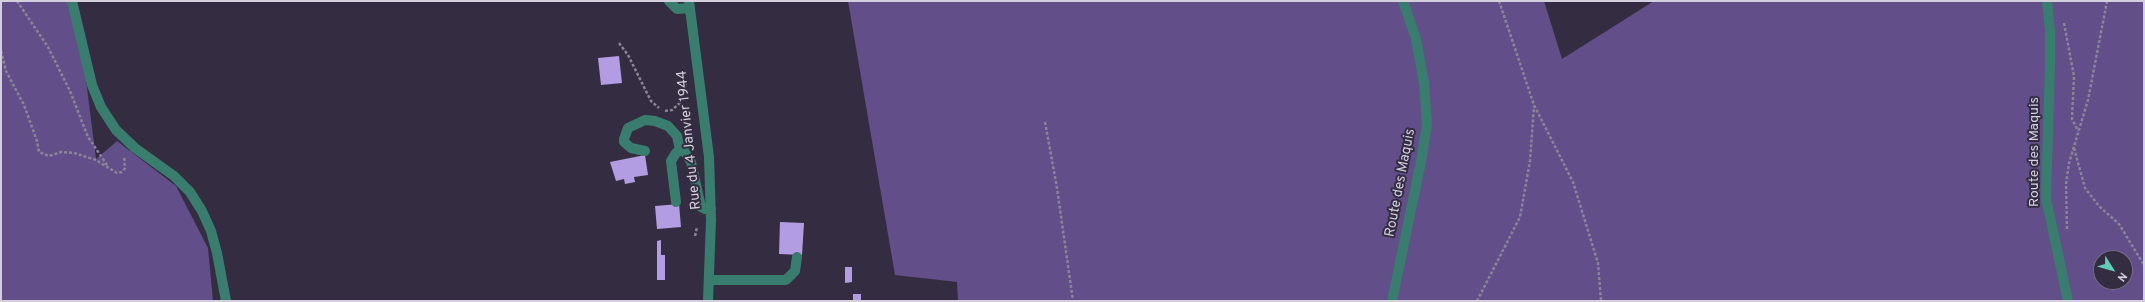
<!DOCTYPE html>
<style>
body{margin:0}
#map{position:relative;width:2145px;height:302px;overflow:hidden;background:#342d42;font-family:Overpass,sans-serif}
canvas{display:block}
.frame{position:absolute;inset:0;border:2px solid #d3cfdd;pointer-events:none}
.north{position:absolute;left:2093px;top:250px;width:40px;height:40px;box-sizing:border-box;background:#342d42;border:1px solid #746e80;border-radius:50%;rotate:127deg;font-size:11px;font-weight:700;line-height:16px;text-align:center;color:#d3cfdd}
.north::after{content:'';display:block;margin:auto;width:14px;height:18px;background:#5eceb8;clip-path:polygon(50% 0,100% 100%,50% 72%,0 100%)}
</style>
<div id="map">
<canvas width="2145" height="302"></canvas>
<div class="frame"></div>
<div class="north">N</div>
</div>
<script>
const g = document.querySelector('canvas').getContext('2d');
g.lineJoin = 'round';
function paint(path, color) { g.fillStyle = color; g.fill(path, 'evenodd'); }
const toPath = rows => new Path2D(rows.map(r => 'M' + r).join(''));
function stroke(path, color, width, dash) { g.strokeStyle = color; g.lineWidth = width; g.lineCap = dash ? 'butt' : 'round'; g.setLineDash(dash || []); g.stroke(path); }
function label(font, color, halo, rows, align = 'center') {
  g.font = font + ' Overpass,sans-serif'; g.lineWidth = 4; g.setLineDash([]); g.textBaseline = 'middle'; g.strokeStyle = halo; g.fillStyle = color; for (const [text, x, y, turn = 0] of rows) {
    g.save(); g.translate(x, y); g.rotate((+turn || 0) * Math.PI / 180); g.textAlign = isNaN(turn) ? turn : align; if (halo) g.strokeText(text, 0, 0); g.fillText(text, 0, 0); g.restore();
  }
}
paint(toPath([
 [1,1,76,1,96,159,117,141,176,186,208,248,213,301,1,301],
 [848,1,1544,1,1562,59,1654,1,2144,1,2144,301,958,301,957,282,895,275],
 [2101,258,2125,258,2125,282,2101,282]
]), '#624e88');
paint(toPath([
 [619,56,622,83,601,85,598,58],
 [645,155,648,175,634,177,635,182,625,184,624,179,616,181,610,162],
 [679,204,681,227,657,229,655,206],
 [780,222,804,223,802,255,779,254],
 [661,240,661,255,665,255,665,280,657,280,657,241],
 [845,267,852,267,852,282,845,283],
 [853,294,861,294,861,301,853,301]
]), '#b39de2');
stroke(toPath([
 [17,1,48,47,70,91,88,137,107,165],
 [1499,1,1534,105,1573,182,1598,263,1601,301],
 [2064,23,2074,76,2072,119,2078,131],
 [619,43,628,55,651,101,659,108],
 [1,51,6,71,24,105,37,141,39,152,49,156,61,152,74,153,96,160,117,173,122,172,125,168,124,156],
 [665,111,672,110,681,102,686,83],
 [1045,122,1057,188,1073,301],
 [2074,148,2085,188,2099,206,2119,224,2144,265],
 [2067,229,2066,184,2069,163,2088,100,2107,1],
 [695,236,697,227],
 [1477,301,1520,217,1530,161,1534,106]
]), '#8a8596', 2.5, [3, 2]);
stroke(toPath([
 [72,1,92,85,101,107,116,130,135,148,174,176,190,192,202,211,211,231,217,253,226,301],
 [669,1,677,9,689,8],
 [689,1,709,157,711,220,708,301],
 [2047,1,2050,31,2050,65,2046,198,2068,301],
 [645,151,631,148,624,142,624,139,628,128,645,120,655,121,668,126,677,136,680,150],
 [676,202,671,161,676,153,680,150,685,152,691,162,701,207,705,209,711,208],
 [711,280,786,280,795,271,797,257],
 [1392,301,1421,162,1427,124,1424,83,1416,39,1403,1]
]), '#397d6f', 10);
label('14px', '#d3cfdd', '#342d42', [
 ["Rue du 4 Janvier 1944",690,140,-96],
 ["Route des Maquis",2035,152,-90],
 ["Route des Maquis",1401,183,-79]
]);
</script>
